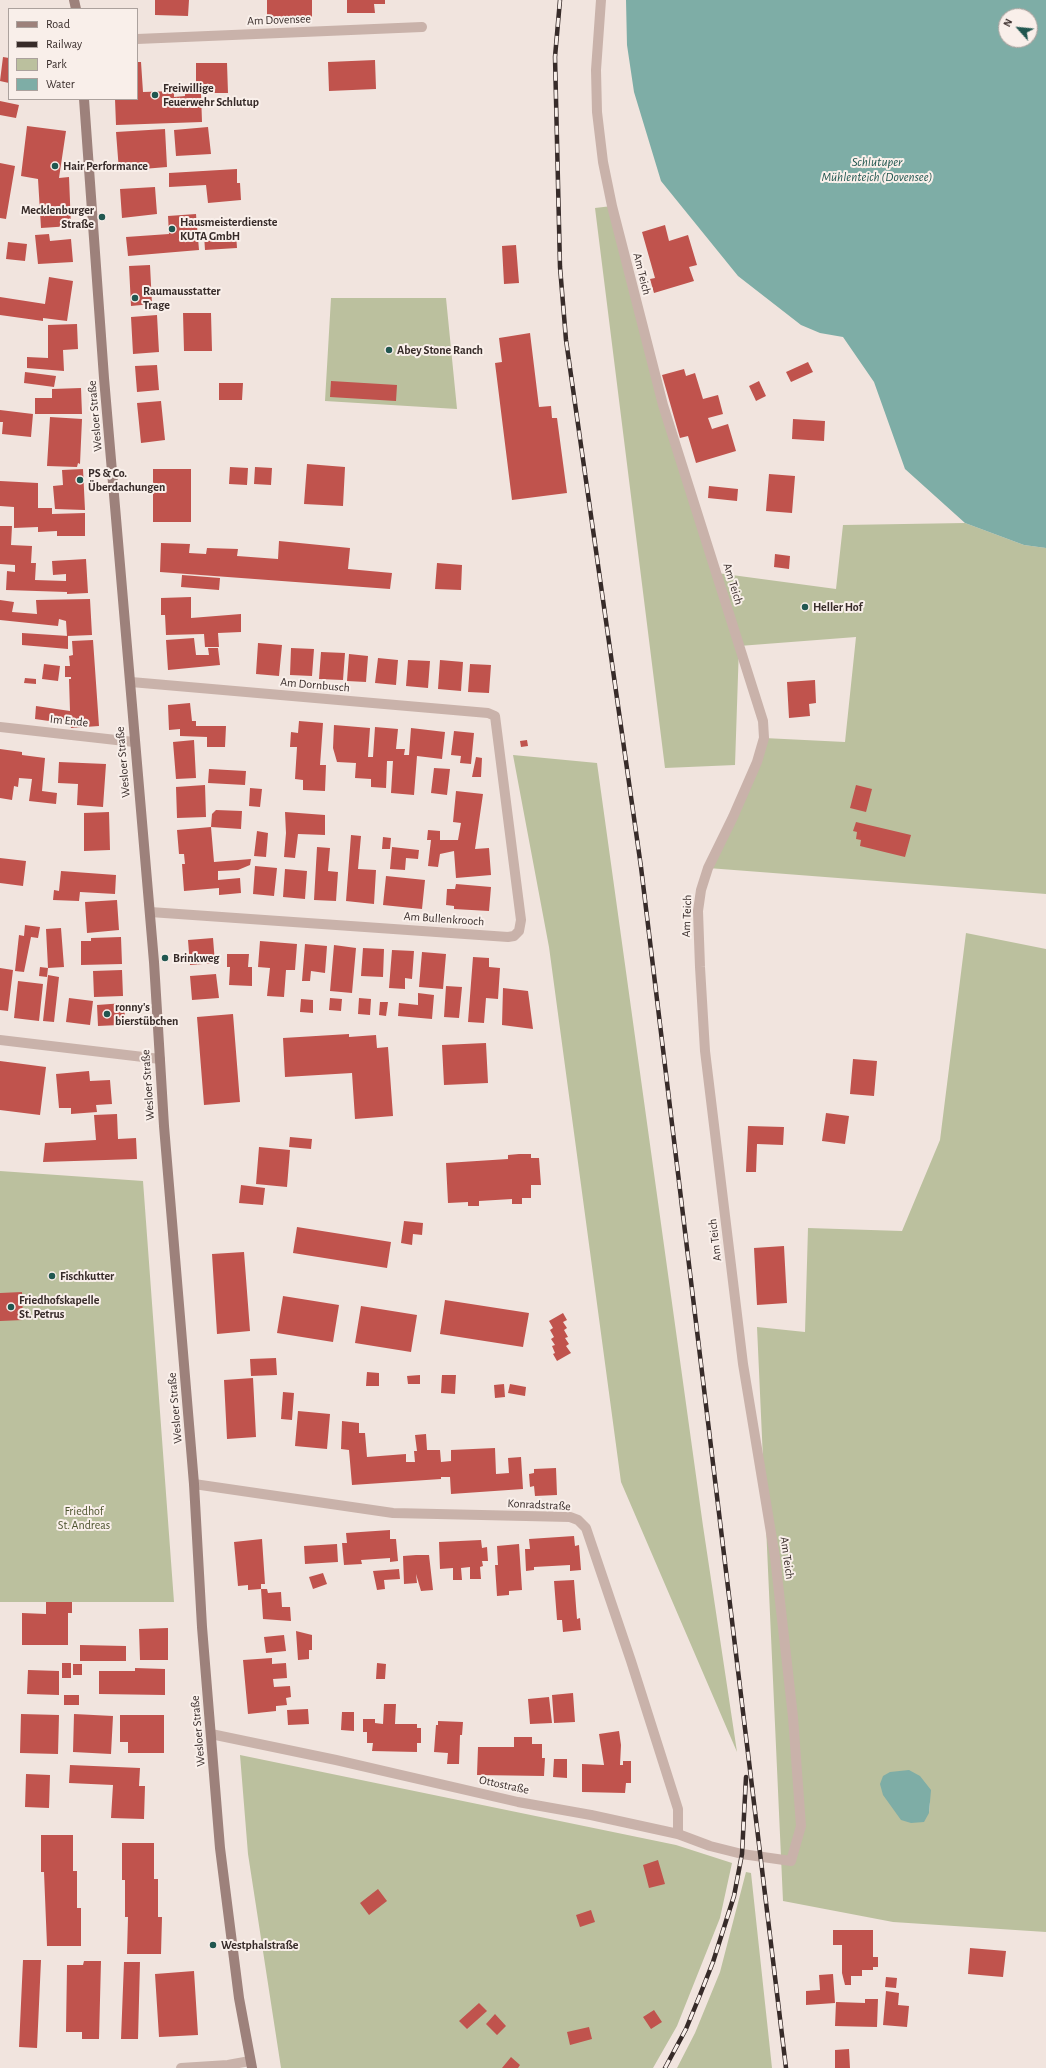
<!DOCTYPE html>
<meta charset="utf-8">
<style>
body{margin:0}
#map{position:relative;width:1046px;height:2068px;overflow:hidden;background:#f1e4de;font-family:"Alegreya Sans",sans-serif}
canvas{display:block}
.legend{position:absolute;left:8px;top:8px;width:130px;height:92px;box-sizing:border-box;background:#f9efea;border:1px solid #aba19d;margin:0;padding:5px 7px;list-style:none;font-size:12px;color:#372b29}
.legend li{display:flex;align-items:center;gap:8px;height:20px}
.legend b{width:20px;border:1px solid #aba19d}
.north{position:absolute;left:998px;top:8px;width:40px;height:40px;box-sizing:border-box;background:#f9efea;border:1px solid #aba19d;border-radius:50%;rotate:297deg;font-size:11px;font-weight:700;line-height:16px;text-align:center;color:#372b29}
.north::after{content:'';display:block;margin:auto;width:14px;height:18px;background:#215750;clip-path:polygon(50% 0,100% 100%,50% 72%,0 100%)}
</style>
<div id="map">
<canvas width="1046" height="2068"></canvas>
<ul class="legend">
<li><b style="height:5px;background:#9d817b"></b>Road</li>
<li><b style="height:5px;background:#372b29"></b>Railway</li>
<li><b style="height:11px;background:#bbc09e"></b>Park</li>
<li><b style="height:11px;background:#7eada6"></b>Water</li>
</ul>
<div class="north">N</div>
</div>
<script>
const g = document.querySelector('canvas').getContext('2d');
g.lineJoin = 'round';
function paint(path, color) { g.fillStyle = color; g.fill(path, 'evenodd'); }
const toPath = rows => new Path2D(rows.map(r => 'M' + r).join(''));
function stroke(path, color, width, dash) { g.strokeStyle = color; g.lineWidth = width; g.lineCap = dash ? 'butt' : 'round'; g.setLineDash(dash || []); g.stroke(path); }
function label(font, color, halo, rows, align = 'center') {
  g.font = font + ' "Alegreya Sans",sans-serif'; g.lineWidth = 4; g.setLineDash([]); g.textBaseline = 'middle'; g.strokeStyle = halo; g.fillStyle = color; for (const [text, x, y, turn = 0] of rows) {
    g.save(); g.translate(x, y); g.rotate((+turn || 0) * Math.PI / 180); g.textAlign = isNaN(turn) ? turn : align; if (halo) g.strokeText(text, 0, 0); g.fillText(text, 0, 0); g.restore();
  }
}
paint(toPath([
 [612,206,632,287,717,573,836,589,843,525,965,523,1024,545,1046,548,1046,894,708,868,764,738,845,742,856,637,739,646,735,765,665,768,595,208],
 [331,298,446,298,457,409,325,401],
 [513,755,597,763,703,1526,737,1752,621,1482,549,947],
 [966,933,1046,949,1046,1932,893,1922,783,1901,757,1327,805,1332,808,1228,902,1231,940,1140],
 [891,1772,930,1803,929,1813],
 [0,1171,143,1181,174,1602,0,1602],
 [240,1755,676,1845,732,1863,720,1918,677,2026,653,2068,281,2068,248,1854],
 [746,1872,751,1873,772,2068,677,2068,695,2033,720,1972]
]), '#bbc09e');
paint(toPath([
 [626,0,1046,0,1046,548,1024,545,965,523,905,469,874,382,843,337,820,333,801,325,738,276,661,181,634,92,627,45],
 [1006,16,1030,16,1030,40,1006,40],
 [909,1770,920,1776,931,1790,929,1813,924,1822,911,1823,901,1820,883,1795,880,1784,883,1776,890,1772]
]), '#7eada6');
paint(toPath([
 [155,0,189,0,188,16,155,15],
 [267,0,312,0,312,18,267,19],
 [347,0,385,0,385,4,374,4,375,13,347,13],
 [3,57,9,58,9,83,0,81],
 [375,60,376,89,329,91,328,62],
 [137,62,141,62,143,92,174,91,174,97,185,96,185,86,196,86,196,63,227,63,228,93,201,93,202,122,116,125,115,99,137,99],
 [0,101,19,105,16,118,0,115],
 [27,126,66,131,59,178,69,177,71,226,41,228,38,179,21,176],
 [208,127,211,154,176,156,174,130],
 [165,129,167,167,119,171,116,132],
 [0,163,15,166,6,219,0,218],
 [237,169,237,183,240,183,241,200,208,203,206,185,169,187,169,173],
 [155,187,157,214,122,218,120,189],
 [196,214,199,250,128,256,126,237,169,234,168,216],
 [665,225,669,241,688,235,697,265,689,267,694,281,654,293,650,279,655,278,642,232],
 [236,233,237,248,205,250,204,235],
 [49,234,50,241,71,239,73,262,38,264,35,235],
 [8,242,27,244,25,261,6,259],
 [516,245,519,283,504,284,502,246],
 [150,265,152,304,131,306,129,266],
 [49,277,73,281,67,321,43,318,43,321,0,315,0,297,45,304],
 [183,313,211,313,212,351,184,351],
 [157,315,159,352,133,354,131,317],
 [77,324,78,349,63,350,64,371,27,368,27,357,48,358,48,325],
 [530,333,539,407,551,406,552,418,557,418,567,493,512,500,495,363,502,362,499,338],
 [808,362,813,372,791,382,786,372],
 [157,365,159,390,137,392,135,366],
 [684,369,686,376,695,373,703,399,718,395,723,414,708,418,712,429,728,424,736,451,696,463,688,436,680,438,662,375],
 [25,372,56,376,54,387,24,383],
 [331,381,397,385,396,401,330,397],
 [759,381,766,396,756,401,749,386],
 [219,383,243,383,242,400,219,400],
 [81,388,82,414,35,414,35,398,52,398,52,389],
 [161,401,165,440,141,443,137,403],
 [0,410,33,414,31,437,2,434,3,422,0,422],
 [50,417,82,419,80,464,78,463,77,467,47,466],
 [793,419,825,421,824,441,792,439],
 [307,464,345,467,343,506,304,504],
 [230,467,248,468,247,485,229,484],
 [255,467,272,468,271,485,254,484],
 [83,469,85,510,55,509,53,486,63,485,62,470],
 [153,469,191,469,191,522,153,522],
 [769,474,795,476,792,513,766,511],
 [0,481,38,483,38,508,52,508,52,514,85,513,85,536,57,536,57,531,38,532,38,527,14,528,14,507,0,506],
 [709,486,738,489,737,501,708,498],
 [0,526,12,526,11,545,32,546,31,563,36,563,35,580,66,581,66,574,53,575,52,561,86,559,88,593,67,594,67,592,6,590,7,571,15,572,15,565,0,564],
 [279,541,350,548,348,569,392,573,390,589,160,572,161,543,190,544,189,553,206,554,207,548,238,549,237,556,278,559],
 [775,554,790,556,789,569,774,567],
 [437,563,462,565,461,590,435,589],
 [182,575,220,578,219,590,181,587],
 [191,597,191,618,241,614,241,632,218,633,219,647,205,647,204,634,166,635,165,615,161,615,161,598],
 [90,599,92,635,67,636,66,621,59,619,58,626,0,620,0,600,14,602,12,612,37,614,36,600],
 [22,633,68,636,68,649,22,645],
 [194,638,196,655,209,655,208,648,218,648,220,665,168,670,166,640],
 [93,640,99,726,71,728,70,721,56,719,56,722,35,719,36,706,70,711,69,679,71,679,71,677,65,677,65,666,70,666,69,656,73,655,72,641],
 [258,643,282,645,279,676,256,674],
 [291,648,314,649,312,676,290,675],
 [321,652,345,653,343,680,319,679],
 [349,654,368,656,366,682,347,681],
 [378,658,398,660,396,685,375,683],
 [408,660,430,661,428,688,406,686],
 [440,660,463,662,461,691,438,689],
 [44,664,60,666,58,681,42,679],
 [470,664,491,665,489,693,468,692],
 [25,678,36,679,36,684,24,683],
 [815,680,816,703,809,704,810,716,789,718,787,682],
 [190,703,192,721,196,721,196,726,226,726,225,747,207,747,207,737,180,736,180,729,169,730,168,705],
 [299,721,323,723,320,765,326,765,325,791,303,790,303,780,295,779,297,747,290,747,291,732,298,733],
 [334,725,370,728,368,757,373,757,375,727,398,729,396,749,405,749,404,755,409,755,411,728,445,732,442,759,417,756,414,795,391,793,393,761,387,761,386,788,371,787,371,779,355,778,356,763,337,762,333,748],
 [454,731,474,733,471,764,460,763,461,756,451,755],
 [194,740,196,778,176,779,173,742],
 [527,740,528,746,521,747,520,741],
 [0,749,22,752,22,755,45,758,42,791,57,793,56,804,29,801,32,779,19,778,18,787,14,786,12,800,0,798],
 [476,757,482,758,481,777,472,777],
 [59,762,106,764,103,807,77,805,78,784,58,783],
 [434,768,450,769,447,795,431,793],
 [209,769,246,771,245,785,208,783],
 [205,785,206,817,177,818,176,787],
 [856,785,872,789,866,812,850,808],
 [250,788,262,789,260,807,249,806],
 [456,791,483,794,475,849,489,848,491,875,456,878,454,851,440,854,438,867,428,866,431,840,427,840,428,830,440,831,440,840,458,840,461,823,453,822],
 [216,810,242,811,241,829,211,827,212,814],
 [109,812,110,850,84,851,84,813],
 [285,812,325,815,325,835,298,834,295,858,284,857,286,833],
 [856,822,911,835,905,857,860,846,861,840,856,839,857,832,853,831],
 [211,827,214,862,251,859,250,865,238,870,218,871,218,880,240,878,241,893,219,895,219,888,184,891,182,864,185,864,184,854,179,854,177,830],
 [257,831,268,833,266,857,254,856],
 [351,835,361,836,358,869,376,870,374,904,346,901],
 [383,837,391,838,390,849,382,849],
 [317,847,330,848,328,871,338,872,336,901,314,900],
 [392,847,419,850,418,859,406,858,405,870,390,869],
 [0,858,26,861,23,886,0,883],
 [255,866,277,868,274,896,253,894],
 [285,869,307,871,305,899,283,897],
 [61,871,116,875,115,894,80,892,79,901,53,900,54,890,59,891],
 [386,876,425,880,422,909,383,905],
 [456,884,491,887,489,911,454,909,454,906,446,905,447,889,455,889],
 [117,900,119,930,87,933,85,902],
 [25,925,40,927,38,938,31,937,24,972,15,971,19,935,24,936],
 [61,928,64,967,48,968,46,929],
 [121,937,122,964,81,965,81,941,91,941,91,938],
 [213,938,215,963,190,965,188,940],
 [260,941,297,944,295,970,286,970,284,997,267,996,270,968,258,967],
 [305,944,327,946,325,973,311,971,310,981,302,981],
 [334,945,356,948,352,993,330,991],
 [363,948,384,949,383,977,361,976],
 [392,950,414,951,412,979,405,978,405,989,389,988],
 [422,952,446,954,443,989,419,987],
 [227,954,249,954,248,967,252,967,252,986,229,985,230,967,227,967],
 [473,957,489,958,489,967,500,968,498,999,486,998,484,1023,468,1022],
 [40,967,48,968,47,977,39,976],
 [0,968,13,970,8,1011,0,1010],
 [122,970,123,996,94,997,93,971],
 [216,974,219,998,192,1000,190,976],
 [48,975,59,977,54,1022,43,1021],
 [18,981,43,984,39,1021,14,1018],
 [446,986,462,987,459,1018,444,1017],
 [503,988,528,991,533,1029,502,1025],
 [418,993,434,995,432,1019,398,1016,399,1003,418,1005],
 [69,998,93,1001,90,1025,66,1022],
 [330,998,342,999,341,1011,329,1010],
 [359,998,371,999,370,1015,358,1014],
 [301,999,313,1000,313,1013,300,1012],
 [380,1002,388,1002,386,1016,379,1015],
 [124,1003,125,1018,118,1018,119,1025,98,1026,97,1005],
 [233,1014,240,1102,204,1105,197,1017],
 [349,1034,349,1037,376,1035,377,1048,388,1047,393,1116,355,1119,352,1073,285,1077,283,1038],
 [486,1043,488,1083,444,1085,442,1045],
 [853,1059,877,1061,874,1096,850,1094],
 [0,1061,46,1067,40,1115,0,1110],
 [89,1071,90,1081,110,1080,112,1104,96,1105,97,1112,71,1114,71,1108,59,1108,56,1074],
 [826,1113,849,1116,845,1144,822,1141],
 [117,1114,118,1139,136,1138,137,1159,43,1162,45,1143,96,1140,94,1115],
 [748,1126,784,1127,783,1145,757,1144,756,1172,746,1172],
 [290,1137,312,1139,311,1149,289,1147],
 [259,1147,290,1150,287,1187,256,1184],
 [519,1154,531,1154,531,1158,539,1158,541,1185,531,1185,531,1198,522,1198,522,1204,512,1204,512,1199,479,1201,479,1206,468,1206,468,1202,448,1203,446,1163,508,1159,508,1155],
 [241,1185,265,1188,263,1205,239,1203],
 [404,1221,423,1223,422,1235,413,1234,412,1245,401,1243],
 [297,1227,391,1242,387,1268,293,1253],
 [784,1246,787,1303,757,1305,754,1248],
 [244,1252,250,1331,217,1334,212,1254],
 [22,1292,23,1320,0,1321,0,1293],
 [283,1296,339,1305,333,1342,277,1333],
 [445,1300,529,1313,523,1347,440,1334],
 [361,1306,417,1315,411,1352,355,1343],
 [563,1313,567,1320,563,1322,567,1328,564,1330,568,1337,565,1338,569,1344,566,1346,571,1353,557,1361,553,1354,555,1353,552,1346,555,1345,551,1339,554,1337,550,1330,553,1328,549,1321],
 [276,1358,277,1375,251,1376,250,1359],
 [367,1372,379,1373,379,1386,366,1386],
 [420,1375,420,1384,408,1384,407,1376],
 [442,1375,456,1375,455,1394,441,1393],
 [253,1378,256,1437,227,1439,224,1380],
 [504,1384,505,1397,495,1398,494,1385],
 [510,1384,526,1387,525,1396,508,1393],
 [283,1392,294,1393,292,1420,281,1419],
 [298,1411,330,1414,327,1449,295,1446],
 [342,1421,359,1423,359,1433,365,1433,367,1457,406,1454,406,1462,415,1462,414,1451,417,1451,415,1435,426,1434,427,1450,440,1450,441,1462,451,1461,451,1450,495,1448,496,1474,509,1473,508,1458,521,1457,523,1489,451,1494,450,1477,441,1477,441,1479,352,1485,349,1450,341,1449],
 [556,1468,557,1495,535,1496,534,1486,530,1487,529,1474,534,1473,534,1469],
 [390,1530,390,1539,396,1539,398,1561,390,1562,390,1558,361,1560,362,1564,344,1565,342,1543,347,1543,346,1533],
 [574,1536,575,1546,579,1545,581,1570,570,1571,570,1565,534,1567,534,1570,526,1571,525,1549,530,1549,529,1539],
 [262,1539,265,1584,261,1584,261,1589,248,1590,248,1585,238,1586,234,1542],
 [481,1540,482,1548,487,1547,488,1561,482,1561,483,1566,480,1567,481,1579,470,1579,470,1567,461,1568,462,1580,453,1580,453,1568,440,1569,439,1542],
 [337,1544,338,1562,305,1564,304,1546],
 [519,1544,522,1590,509,1591,509,1595,497,1596,495,1565,498,1565,497,1546],
 [416,1555,429,1555,433,1590,421,1591,416,1574,417,1583,404,1584,403,1556],
 [399,1569,400,1579,384,1580,385,1589,377,1590,373,1571],
 [323,1573,327,1584,313,1589,309,1577],
 [574,1580,577,1619,580,1618,581,1630,563,1632,562,1620,557,1620,554,1581],
 [261,1589,267,1589,268,1593,281,1592,282,1607,290,1607,291,1621,263,1619],
 [46,1602,72,1602,72,1613,68,1613,68,1645,22,1645,22,1613,46,1614],
 [168,1628,168,1660,140,1660,139,1629],
 [296,1631,312,1635,312,1650,309,1650,309,1659,298,1660],
 [284,1635,286,1651,266,1653,264,1637],
 [80,1645,126,1646,126,1661,80,1661],
 [272,1658,272,1664,286,1663,287,1678,273,1679,274,1687,290,1686,291,1697,286,1698,287,1705,276,1706,276,1711,248,1714,243,1660],
 [62,1663,71,1663,71,1678,62,1678],
 [377,1663,386,1664,385,1679,376,1679],
 [73,1664,82,1664,82,1675,73,1675],
 [135,1668,165,1669,165,1695,99,1694,99,1671,135,1671],
 [28,1670,59,1671,59,1695,27,1694],
 [573,1693,575,1722,554,1723,552,1695],
 [64,1695,79,1695,79,1705,64,1705],
 [549,1697,552,1723,530,1724,528,1699],
 [384,1704,396,1704,395,1724,417,1724,417,1728,421,1728,421,1743,417,1743,417,1752,372,1751,373,1743,367,1743,367,1732,363,1732,363,1719,375,1719,375,1723,383,1724],
 [308,1709,309,1724,288,1725,287,1710],
 [342,1712,354,1712,354,1731,341,1730],
 [21,1714,59,1715,58,1754,20,1753],
 [74,1714,113,1716,111,1754,73,1752],
 [120,1715,164,1715,164,1753,128,1753,128,1742,120,1742],
 [438,1721,463,1722,462,1735,460,1735,459,1764,447,1764,448,1753,434,1752,436,1725,438,1725],
 [619,1731,621,1745,620,1765,623,1765,623,1761,631,1761,631,1783,626,1783,625,1793,582,1792,582,1764,604,1765,599,1734],
 [514,1737,532,1737,532,1744,542,1744,542,1758,545,1758,544,1776,477,1775,478,1747,514,1747],
 [554,1759,567,1759,567,1778,553,1777],
 [70,1765,140,1768,139,1786,145,1786,144,1819,111,1818,113,1785,69,1783],
 [26,1774,50,1775,49,1808,25,1807],
 [41,1835,73,1835,73,1871,77,1871,77,1908,81,1908,81,1946,47,1946,44,1872,41,1872],
 [122,1843,154,1843,154,1879,158,1879,158,1917,162,1917,161,1954,127,1954,128,1917,125,1917,125,1880,122,1880],
 [658,1860,665,1884,649,1888,643,1865],
 [378,1889,387,1901,369,1915,360,1903],
 [591,1910,595,1922,580,1927,576,1915],
 [833,1930,873,1930,873,1957,878,1957,878,1967,873,1967,873,1970,862,1970,862,1976,851,1976,851,1985,845,1985,842,1973,842,1945,833,1945],
 [970,1948,1006,1951,1003,1977,968,1974],
 [23,1960,41,1960,37,2048,19,2047],
 [84,1961,101,1961,99,2039,82,2039,82,2032,66,2032,67,1965,83,1965],
 [124,1962,140,1962,138,2039,121,2039],
 [194,1971,198,2035,159,2037,155,1974],
 [833,1974,835,2003,806,2005,806,1991,820,1990,819,1975],
 [886,1977,897,1978,896,1988,885,1987],
 [886,1991,899,1993,898,2005,909,2006,907,2027,883,2025],
 [865,1999,878,1999,877,2027,835,2026,836,2002,865,2003],
 [479,2003,487,2011,467,2029,459,2021],
 [654,2010,662,2022,651,2029,643,2017],
 [495,2014,506,2026,497,2035,486,2024],
 [589,2027,592,2039,570,2045,567,2032],
 [849,2049,850,2068,835,2068,835,2050],
 [511,2057,520,2065,518,2068,502,2068]
]), '#c0534d');
stroke(toPath([
 [137,39,422,27],
 [131,682,488,713,495,716,521,920,519,931,514,936,508,937,150,912],
 [0,727,134,742],
 [0,1040,160,1059],
 [194,1484,393,1513,570,1517,578,1520,586,1528,631,1661,678,1809,678,1834],
 [211,1734,336,1760,518,1802,591,1815,678,1834,710,1846,742,1854,791,1861,801,1826,793,1717,775,1557,743,1364,705,1051,700,967,698,911,701,890,708,868,733,817,757,762,764,738,763,721,663,405,612,206,603,162,597,112,596,70,601,0],
 [181,2068,228,2065,250,2061]
]), '#c9b2aa', 10);
stroke(toPath([
 [74,0,76,9],
 [84,99,104,378,154,962,164,1126,194,1484,202,1627,220,1848,239,1998,252,2068]
]), '#9d817b', 10);
const rail = toPath([
 [560,0,555,57,560,267,566,340,641,867,786,2068],
 [665,2068,686,2029,700,1995,713,1962,734,1896,742,1854,746,1777]
]);
stroke(rail, '#372b29', 4.5);
stroke(rail, '#f9efea', 3, [9]);
for (const [x, y, r, color] of [
 [155,95,4,"#215750"],
 [55,166,4,"#215750"],
 [102,217,4,"#215750"],
 [172,229,4,"#215750"],
 [135,298,4,"#215750"],
 [389,350,4,"#215750"],
 [80,480,4,"#215750"],
 [805,607,4,"#215750"],
 [165,958,4,"#215750"],
 [107,1014,4,"#215750"],
 [52,1276,4,"#215750"],
 [11,1307,4,"#215750"],
 [213,1945,4,"#215750"]
]) { const dot = new Path2D(); dot.arc(x, y, r, 0, 2 * Math.PI); g.fillStyle = color; g.fill(dot); stroke(dot, '#f9efea', 1.5); }
label('12px', '#372b29', '#f9efea', [
 ["Am Dovensee",279,20,-2],
 ["Am Teich",642,274,76],
 ["Wesloer Straße",95,416,-95],
 ["Am Teich",733,584,73],
 ["Am Dornbusch",315,685,5],
 ["Im Ende",69,721,6],
 ["Wesloer Straße",123,762,-95],
 ["Am Teich",687,916,-88],
 ["Am Bullenkrooch",444,919,4],
 ["Wesloer Straße",148,1085,-94],
 ["Am Teich",715,1240,-97],
 ["Wesloer Straße",175,1408,-95],
 ["Konradstraße",539,1505,3],
 ["Am Teich",787,1558,82],
 ["Wesloer Straße",198,1731,-95],
 ["Ottostraße",504,1785,12]
]);
label('bold 12px', '#372b29', '#f9efea', [
 ["Freiwillige",163,88],
 ["Feuerwehr Schlutup",163,102],
 ["Hair Performance",63,166],
 ["Mecklenburger",94,210,"right"],
 ["Straße",94,224,"right"],
 ["Hausmeisterdienste",180,222],
 ["KUTA GmbH",180,236],
 ["Raumausstatter",143,291],
 ["Trage",143,305],
 ["Abey Stone Ranch",397,350],
 ["PS & Co.",88,473],
 ["Überdachungen",88,487],
 ["Heller Hof",813,607],
 ["Brinkweg",173,958],
 ["ronny's",115,1007],
 ["bierstübchen",115,1021],
 ["Fischkutter",60,1276],
 ["Friedhofskapelle",19,1300],
 ["St. Petrus",19,1314],
 ["Westphalstraße",221,1945]
], 'left');
label('12px', '#4d542e', '#f9efea', [
 ["Friedhof",84,1511],
 ["St. Andreas",84,1525]
]);
label('italic 13px', '#215750', '#f9efea', [
 ["Schlutuper",877,162],
 ["Mühlenteich (Dovensee)",877,177]
]);
</script>
